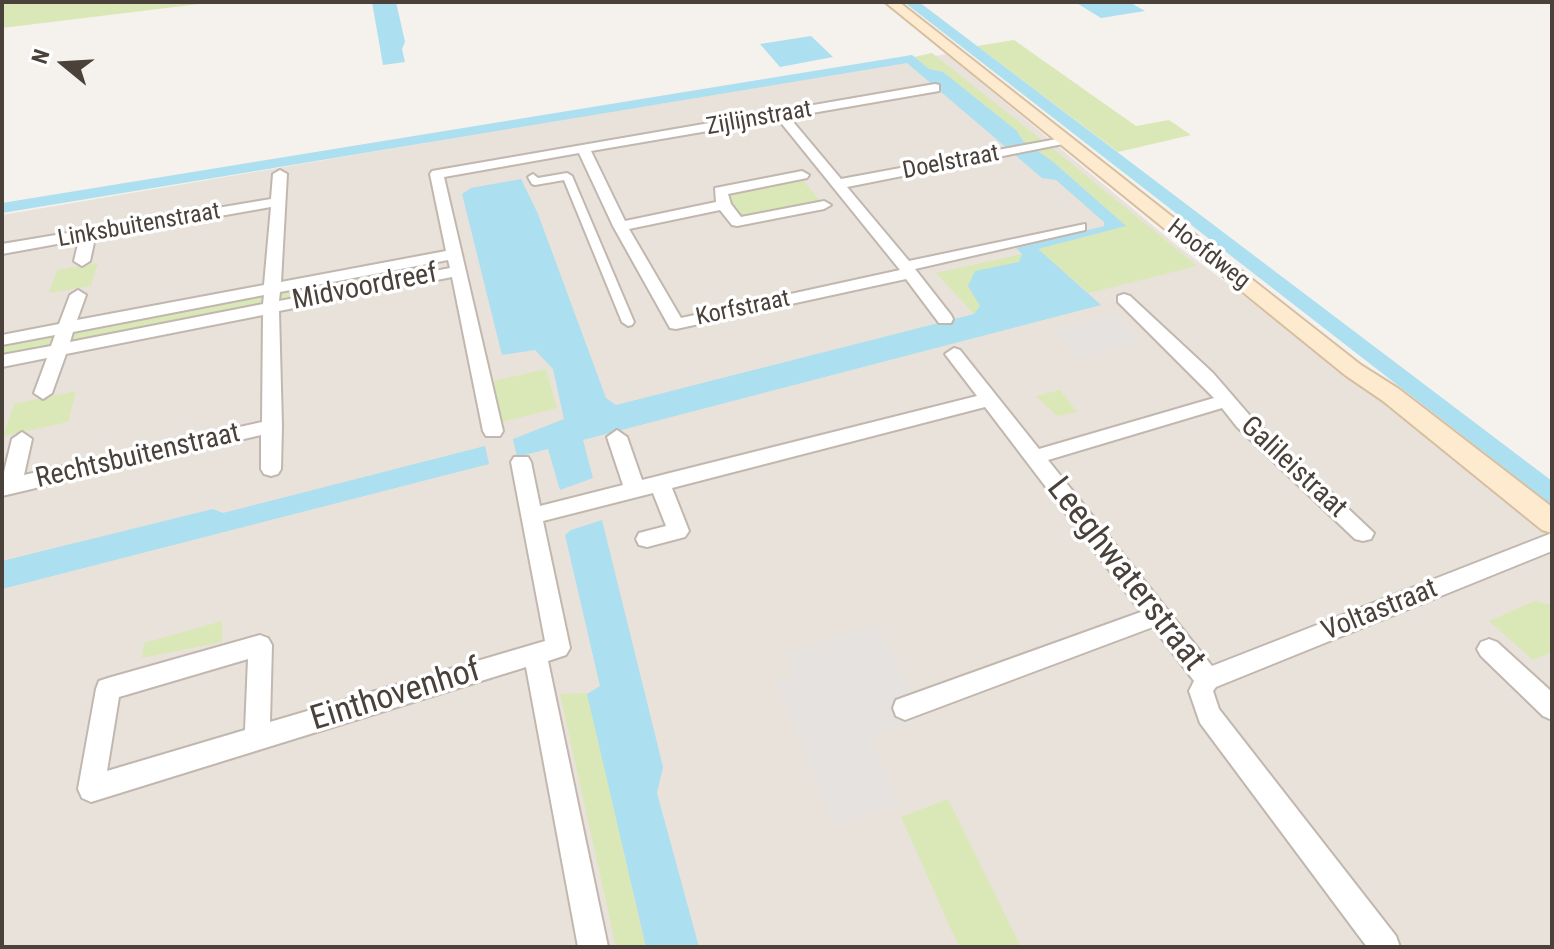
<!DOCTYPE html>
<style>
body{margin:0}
#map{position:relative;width:1554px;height:949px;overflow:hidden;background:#f5f1ec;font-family:"Roboto Condensed",sans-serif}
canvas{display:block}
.frame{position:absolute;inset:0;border:4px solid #4a413a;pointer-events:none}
.north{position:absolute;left:24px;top:24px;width:80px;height:80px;-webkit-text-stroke:6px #fff;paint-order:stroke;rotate:288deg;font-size:22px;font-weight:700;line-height:32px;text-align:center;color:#4a413a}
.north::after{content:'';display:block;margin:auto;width:28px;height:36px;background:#4a413a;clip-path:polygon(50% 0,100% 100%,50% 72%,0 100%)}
</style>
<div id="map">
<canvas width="1554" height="949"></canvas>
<div class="frame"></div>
<div class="north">N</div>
</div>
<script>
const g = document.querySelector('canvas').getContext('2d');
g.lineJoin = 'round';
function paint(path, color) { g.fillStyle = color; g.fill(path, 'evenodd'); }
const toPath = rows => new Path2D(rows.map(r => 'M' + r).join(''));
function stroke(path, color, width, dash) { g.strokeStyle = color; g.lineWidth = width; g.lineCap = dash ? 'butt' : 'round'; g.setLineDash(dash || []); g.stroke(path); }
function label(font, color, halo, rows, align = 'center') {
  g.font = font + ' "Roboto Condensed",sans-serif'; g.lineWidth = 7; g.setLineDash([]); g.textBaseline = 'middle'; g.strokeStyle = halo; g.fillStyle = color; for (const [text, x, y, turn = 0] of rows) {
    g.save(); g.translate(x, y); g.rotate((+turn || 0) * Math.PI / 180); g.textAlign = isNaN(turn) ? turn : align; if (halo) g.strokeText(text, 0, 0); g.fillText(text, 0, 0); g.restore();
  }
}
paint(toPath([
 [947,54,1175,244,1458,458,1552,538,1552,947,2,947,2,215]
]), '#e9e2da');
paint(toPath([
 [6,2,216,2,2,28,2,8],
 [1014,40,1136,126,1169,120,1191,135,1118,152,977,46],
 [932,53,1067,160,1197,266,1089,293,1037,249,1126,226,1052,161,1023,141,1017,131,943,72,929,69,914,57],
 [802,179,820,201,742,217,727,194],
 [1022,254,1020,262,974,314,936,273],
 [434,261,435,270,2,355,2,346],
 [98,263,91,286,49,293,57,270],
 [546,369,557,408,502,422,493,381],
 [1060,390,1077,412,1057,416,1036,396],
 [76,391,68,422,3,436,14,404],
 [1535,601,1552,605,1552,652,1533,660,1489,621],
 [222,621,222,642,142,658,144,643],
 [587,693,646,947,616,947,560,694],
 [948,799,1021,947,959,947,901,817]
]), '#dae8b7');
paint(toPath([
 [1111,315,1120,323,1123,322,1140,342,1080,358,1054,330],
 [876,624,923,717,870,737,899,802,835,826,776,681,794,675,786,654]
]), '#e5e2e0');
paint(toPath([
 [372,2,396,2,405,42,402,49,405,62,383,65],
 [904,2,919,2,1552,481,1552,505],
 [1075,2,1129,2,1145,11,1101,18],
 [811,36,833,57,780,67,760,44],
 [912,55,929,69,943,72,1017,131,1023,141,1052,161,1126,226,1038,249,1101,305,583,440,593,478,560,490,548,449,517,457,513,439,564,419,553,369,535,350,502,355,462,194,471,188,521,179,538,214,606,398,616,405,974,314,980,306,968,286,975,271,1019,262,1022,254,1016,248,1104,226,1104,222,1056,180,1042,178,907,63,2,213,2,203],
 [485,446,489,464,2,589,2,561,213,509,223,513],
 [602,520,663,767,657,793,699,947,646,947,587,694,600,686,565,535,571,530]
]), '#acdfef');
const pedestrian = toPath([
 [567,173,572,176,634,322,632,325,628,326,622,322,564,180,535,185,532,184,528,177,533,174,538,178,567,173]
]);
const minor = toPath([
 [935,84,939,85,939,91,789,117,841,179,1068,137,1069,140,1063,144,847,187,909,261,1085,224,1085,230,915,269,951,315,953,319,951,323,939,323,906,279,676,329,670,328,613,226,579,153,444,177,503,431,500,436,486,436,483,431,452,277,279,311,282,426,281,469,278,474,271,476,264,474,261,469,261,435,2,496,2,480,12,439,22,432,32,439,24,475,262,422,263,315,66,354,52,393,43,399,34,393,47,358,2,367,2,355,51,346,55,335,2,345,2,335,59,324,70,295,78,290,86,295,77,320,264,285,271,207,95,238,90,261,82,266,74,261,79,240,2,254,2,244,271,199,273,174,280,170,287,174,281,282,446,251,430,174,432,171,935,84],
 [778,119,900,270,681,318,629,229,720,210,732,225,737,226,824,209,831,205,824,201,741,217,731,204,728,194,807,178,809,175,802,171,715,188,716,202,625,221,591,151,778,119],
 [448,260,450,268,279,301,280,292,448,260],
 [264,295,263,304,70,342,73,332,264,295],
 [1124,294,1130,296,1213,373,1251,417,1374,533,1371,539,1363,541,1355,539,1237,427,1222,408,1048,460,1212,666,1552,533,1552,551,1216,687,1213,691,1219,709,1396,936,1400,947,1367,947,1200,723,1189,691,1194,681,1153,627,905,720,896,716,893,708,896,700,1141,612,985,407,672,488,689,531,685,537,647,547,639,545,636,539,639,533,666,526,653,493,543,521,570,648,566,655,548,661,608,947,578,947,526,667,91,802,82,798,78,789,96,689,99,681,108,678,260,635,268,638,272,645,270,722,545,641,511,462,514,457,528,457,531,462,540,506,623,485,607,437,617,430,627,437,642,480,977,396,945,354,954,348,960,350,1039,449,1214,398,1118,302,1118,296,1124,294],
 [248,659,245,730,107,771,119,697,248,659],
 [1489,639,1497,642,1552,692,1552,720,1543,716,1481,656,1477,649,1481,642,1489,639]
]);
const secondary = toPath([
 [885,2,899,2,1361,365,1399,389,1552,507,1552,533,1542,530,1383,401,1345,375,885,2]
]);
stroke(pedestrian, '#c1b7af', 4);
stroke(minor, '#c1b7af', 4);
stroke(secondary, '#d6bfa0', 4);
paint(pedestrian, '#fff');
paint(minor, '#fff');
paint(secondary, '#fdeacf');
label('24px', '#4a413a', '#fff', [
 ["Zijlijnstraat",759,119,-10],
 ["Doelstraat",951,163,-11],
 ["Linksbuitenstraat",139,226,-10],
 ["Hoofdweg",1208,255,38],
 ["Korfstraat",743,309,-12]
]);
label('28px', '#4a413a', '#fff', [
 ["Midvoordreef",365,288,-11],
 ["Rechtsbuitenstraat",138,457,-13],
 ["Galileistraat",1293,468,43],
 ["Voltastraat",1380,611,-22]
]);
label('34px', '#4a413a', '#fff', [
 ["Leeghwaterstraat",1125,575,52],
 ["Einthovenhof",396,696,-17]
]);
</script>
